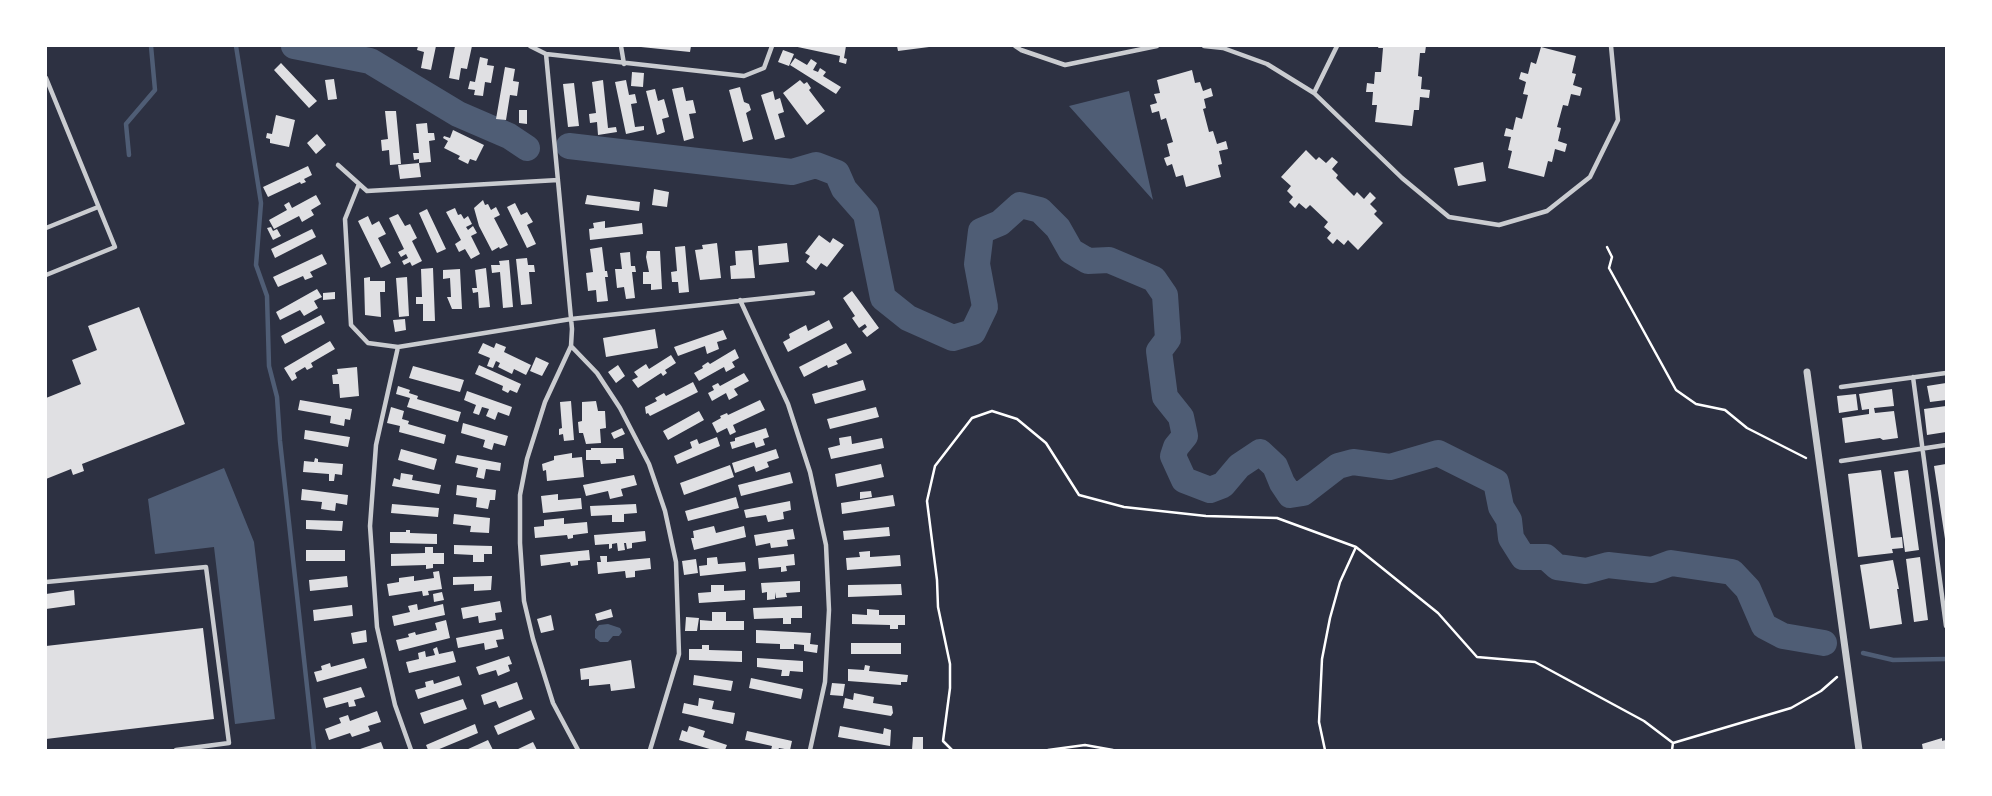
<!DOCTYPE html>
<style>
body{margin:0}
#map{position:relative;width:1992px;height:796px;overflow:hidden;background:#2d3142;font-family:Signika,sans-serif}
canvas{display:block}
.frame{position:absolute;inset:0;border:47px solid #fff;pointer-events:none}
</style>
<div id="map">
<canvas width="1992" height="796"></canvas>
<div class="frame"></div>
</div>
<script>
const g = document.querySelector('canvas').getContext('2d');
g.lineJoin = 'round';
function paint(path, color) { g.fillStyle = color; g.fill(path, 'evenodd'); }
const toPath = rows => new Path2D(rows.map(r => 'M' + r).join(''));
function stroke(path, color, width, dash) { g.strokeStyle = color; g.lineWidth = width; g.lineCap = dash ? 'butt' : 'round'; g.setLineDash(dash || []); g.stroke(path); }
paint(toPath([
 [1129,91,1153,200,1069,106],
 [224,468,254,542,275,719,235,724,214,547,155,554,148,499],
 [608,624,620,628,622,632,619,636,613,636,608,642,600,642,595,638,595,630,599,625]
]), '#4f5d75');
stroke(toPath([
 [236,46,261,203,256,265,267,296,269,366,277,397,280,441,314,750],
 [129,155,126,124,155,90,151,46],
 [1863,653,1893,660,1946,659]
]), '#4f5d75', 4.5);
stroke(toPath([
 [294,46,370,61,458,114,509,136,527,148],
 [569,146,792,172,816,165,837,173,844,189,866,214,883,298,908,318,953,338,973,332,985,307,977,264,981,231,1000,223,1020,205,1040,210,1058,228,1071,251,1088,261,1109,260,1154,279,1165,295,1168,339,1159,351,1165,397,1181,417,1185,436,1176,447,1173,456,1184,480,1210,490,1223,485,1239,466,1260,452,1275,466,1282,483,1290,495,1303,493,1338,466,1353,462,1390,467,1438,453,1496,482,1501,507,1509,520,1511,538,1523,557,1546,557,1557,567,1586,571,1608,565,1652,570,1671,563,1732,572,1748,589,1764,626,1783,636,1824,643]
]), '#4f5d75', 26);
paint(toPath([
 [418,46,436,46,431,70,421,68,424,52,417,50],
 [455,46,472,46,467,69,461,68,459,80,449,78],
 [641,46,691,46,690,52,641,47],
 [793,46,846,46,844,58,847,59,846,64,839,62,840,56],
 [897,46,929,46,929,47,898,51],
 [1379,46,1426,46,1425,53,1420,53,1418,76,1422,77,1421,89,1430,90,1429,98,1420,97,1419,110,1414,110,1412,126,1375,122,1377,105,1372,105,1373,92,1366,92,1367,83,1374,84,1375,72,1381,72,1383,48,1378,48],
 [1541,47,1576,56,1572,73,1576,74,1573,85,1582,88,1580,96,1571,94,1568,106,1563,105,1557,127,1561,128,1558,141,1567,144,1565,152,1555,149,1552,162,1548,161,1544,177,1508,168,1512,151,1508,150,1511,137,1504,136,1506,128,1513,130,1516,117,1522,119,1528,95,1523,94,1526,82,1519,79,1521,72,1528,74,1531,62,1536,64],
 [783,50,794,54,789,66,778,62],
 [480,57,488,59,487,65,494,66,491,83,485,82,483,96,474,95,475,90,468,89,470,81,475,82],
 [795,58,807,65,811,59,817,63,813,70,818,72,820,68,826,72,823,76,841,87,836,94,790,65],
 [281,63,317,101,309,108,274,70],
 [505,67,515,69,513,81,519,82,517,96,510,95,506,120,496,119],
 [1192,70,1195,83,1200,82,1203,91,1211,88,1213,96,1204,99,1206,108,1203,109,1209,132,1213,131,1217,144,1226,141,1228,149,1219,151,1222,164,1218,165,1221,177,1186,187,1183,175,1176,177,1172,164,1167,166,1165,161,1164,158,1170,156,1167,144,1173,142,1166,118,1161,120,1159,111,1152,113,1150,105,1157,103,1154,94,1160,93,1157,80],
 [632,72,644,73,643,87,631,86],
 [334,79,337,99,328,100,325,80],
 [603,80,608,128,616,127,617,132,598,135,597,122,590,123,589,114,596,113,592,82],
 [626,80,629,95,635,94,637,103,631,104,635,127,644,126,644,130,626,134,615,82],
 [800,80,804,84,807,82,811,88,809,90,825,111,807,125,783,93],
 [574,83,579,126,568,127,563,84],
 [683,87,686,101,693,100,696,113,689,114,694,138,684,141,672,89],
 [740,87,744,102,749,104,751,110,746,113,753,139,743,142,729,90],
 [655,89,658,101,664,99,669,117,662,119,665,132,657,135,646,91],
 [773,91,775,100,780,98,784,112,778,114,785,137,775,140,761,95],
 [519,110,527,110,527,124,519,123],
 [385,111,396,111,401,164,390,165,389,150,382,151,381,140,388,139],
 [276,115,295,120,289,147,270,143,270,139,266,138,267,133,272,134],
 [427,123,428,133,434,133,435,140,429,141,431,162,419,163,419,159,414,160,413,153,419,153,416,124],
 [453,130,484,145,476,161,470,159,468,164,458,159,460,156,444,148,448,141,443,138,444,136,450,138],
 [317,134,326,145,316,154,307,143],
 [1306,150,1316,160,1319,157,1326,163,1332,157,1338,162,1332,169,1338,175,1336,178,1354,196,1357,192,1364,199,1370,192,1376,198,1370,204,1377,211,1374,214,1383,223,1358,250,1348,240,1344,245,1337,239,1333,244,1327,238,1331,233,1324,227,1328,222,1310,205,1306,209,1299,203,1295,208,1289,202,1293,197,1287,191,1291,186,1281,177],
 [1483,162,1486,181,1458,186,1454,168],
 [419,163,421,177,400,179,398,165],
 [308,166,312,175,304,179,306,182,301,184,300,182,268,197,263,187],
 [654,189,669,192,667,207,652,205],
 [316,195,321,204,311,210,314,215,302,222,299,216,274,229,269,220,287,210,284,205,289,202,292,208],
 [587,195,640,202,639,211,585,204],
 [483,200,485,205,488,204,491,210,496,207,500,215,494,218,508,245,500,249,499,247,492,251,479,226,474,208],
 [515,203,521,215,527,212,533,222,527,225,536,244,527,248,507,207],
 [455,208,458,215,461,214,464,219,468,216,472,224,466,227,468,230,473,226,477,233,471,236,480,254,471,259,465,249,459,252,455,244,461,240,446,212],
 [427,209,446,249,437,253,419,213],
 [398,214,405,226,410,224,417,238,412,241,422,261,412,266,410,262,404,265,402,261,408,258,406,254,401,257,398,252,404,249,389,218],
 [368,216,372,225,379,221,386,234,378,238,391,263,381,268,358,221],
 [605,221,605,228,642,223,643,234,590,240,589,229,594,228,593,223],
 [271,227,273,231,277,229,281,236,273,240,267,228],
 [312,229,316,237,275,258,271,249],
 [819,235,830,243,833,238,844,245,827,267,821,263,816,270,806,262,810,256,805,253],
 [717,243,721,278,700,280,695,250,703,249,702,245],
 [787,243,789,262,759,265,758,246],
 [685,246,689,292,679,293,678,282,672,282,671,272,677,271,675,247],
 [602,247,605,271,607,271,608,277,605,277,608,301,597,302,596,290,588,291,586,273,593,272,590,249],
 [752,250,755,278,731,279,730,266,736,265,735,251],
 [647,251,660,251,662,289,651,290,651,284,643,284,643,272,649,272,646,257],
 [630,252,631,266,635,266,636,272,632,272,635,298,626,299,624,287,617,288,615,269,622,269,620,253],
 [322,254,327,264,310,272,313,277,305,280,303,276,278,287,273,277],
 [527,258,528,265,534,265,535,272,529,272,532,304,521,305,516,259],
 [509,260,513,307,503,308,500,272,492,273,491,265,500,265,499,261],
 [433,268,435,321,423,321,423,304,416,304,416,297,422,297,421,269],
 [486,268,490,307,479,308,478,292,473,293,472,288,477,288,475,270],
 [460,269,462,309,452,309,447,297,451,297,450,278,443,279,443,270],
 [370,277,370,281,385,281,385,292,380,292,381,317,365,315,364,278],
 [407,277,409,316,399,317,396,278],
 [317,289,322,297,314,301,318,308,304,316,300,310,280,320,276,312],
 [852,291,879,328,867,337,862,331,867,327,865,324,859,328,852,318,855,316,843,298],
 [335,292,335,299,323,300,323,293],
 [139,307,185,424,82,464,84,471,73,475,71,469,46,479,46,398,81,384,72,360,97,350,88,326],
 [321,315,325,323,285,344,281,336],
 [405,319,406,330,395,332,393,320],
 [829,320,833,328,788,352,783,342,790,338,789,334,806,325,808,331],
 [655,329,658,348,606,357,603,338],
 [723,330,727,339,717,342,719,349,707,354,705,346,678,356,674,347],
 [330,341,335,349,311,363,313,367,307,370,305,367,295,373,297,378,292,381,284,368],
 [483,343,494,348,496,343,506,347,504,352,531,365,526,375,514,369,512,374,498,367,500,363,496,361,493,368,487,366,490,358,478,353],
 [846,343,852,353,836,361,838,364,828,368,827,365,804,377,799,367],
 [735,349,739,358,732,362,735,367,726,372,724,367,699,381,694,373,703,368,702,366,708,362,710,364],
 [671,355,676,363,665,370,667,373,663,376,661,373,638,388,632,380,638,377,634,372,646,364,649,369],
 [536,357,549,363,542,376,530,371],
 [479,365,521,384,517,393,510,390,508,393,502,390,503,386,475,374],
 [618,365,625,376,616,383,608,372],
 [413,366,464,380,460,392,409,378],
 [357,367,359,396,340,398,339,384,333,384,332,375,338,374,337,369],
 [744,373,749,381,734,389,738,395,729,400,726,393,712,401,708,393,714,390,712,386,718,383,720,386],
 [863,380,866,390,815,404,812,394],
 [693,382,698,392,650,416,648,413,646,414,645,407,657,401,655,398,664,393,666,396],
 [1946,383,1946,400,1930,402,1927,386],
 [398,386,410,390,409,393,418,396,417,399,461,412,458,422,407,407,410,398,396,394],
 [1892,389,1894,406,1874,408,1875,413,1894,411,1898,438,1883,440,1880,438,1845,443,1842,418,1869,414,1869,409,1862,410,1859,394],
 [467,391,512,407,509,416,498,412,495,420,486,416,489,409,482,407,479,415,473,413,476,405,464,400],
 [1856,394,1858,410,1839,413,1837,396],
 [300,400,352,409,350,420,345,419,344,426,330,423,331,416,298,410],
 [760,400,765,410,733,425,736,432,730,435,727,428,717,433,712,423,721,418,720,416,727,413,728,415],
 [571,401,574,440,564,441,563,434,559,435,559,429,562,428,560,402],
 [596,401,598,411,605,411,606,428,600,429,601,443,586,444,583,433,579,433,578,422,582,421,582,402],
 [1946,406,1946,432,1927,435,1924,409],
 [391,407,404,411,402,419,409,421,408,424,446,435,444,444,399,432,400,426,387,423],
 [876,407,879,417,830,429,827,419],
 [699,411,704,420,668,440,663,431],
 [463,423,508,436,505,446,494,443,492,450,483,447,485,440,461,433],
 [622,428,625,434,614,439,611,433],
 [766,428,769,437,763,439,765,445,756,448,754,442,732,449,730,442,735,441,735,438],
 [305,430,350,437,348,447,304,439],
 [851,436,852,444,882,438,884,448,831,459,828,448,840,445,839,438],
 [717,437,720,446,677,464,674,456,692,448,690,442,697,439,699,444],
 [591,448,623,448,624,459,616,459,616,463,601,464,600,460,586,460,586,450,591,450],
 [401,449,437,459,434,470,398,460],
 [776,449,779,458,767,462,769,467,756,472,754,466,735,473,732,463],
 [572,453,572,458,582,457,584,477,547,481,546,470,543,471,542,464,554,460,554,456],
 [457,455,501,463,500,471,486,469,484,479,476,477,478,468,455,463],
 [315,458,318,459,318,462,343,464,342,475,335,474,334,481,329,481,329,474,303,472,304,461,314,462],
 [881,464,884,477,837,487,835,474],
 [1946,464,1946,539,1945,539,1934,466],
 [730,465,734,477,684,495,680,483],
 [1881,470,1891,538,1902,537,1903,548,1892,549,1893,553,1858,557,1848,474],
 [1908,470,1919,550,1905,552,1894,472],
 [790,472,793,483,741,496,738,485],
 [401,473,413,475,412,480,441,485,439,494,392,486,394,478,400,480],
 [634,475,637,485,621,489,623,496,610,499,608,491,586,496,583,485],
 [457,485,496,490,495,500,490,500,488,509,476,507,477,498,456,495],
 [302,489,348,495,347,505,336,503,335,511,321,509,322,502,301,500],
 [871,491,872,497,860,499,860,492],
 [558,494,558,500,581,498,582,509,543,513,541,496],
 [893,495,895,506,842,514,841,503],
 [736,497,739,508,688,521,685,511],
 [790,501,791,510,783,512,784,519,768,522,766,515,746,518,744,510],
 [392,504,439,508,438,517,391,513],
 [636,504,637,513,624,514,624,522,612,522,612,515,591,516,590,506],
 [454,514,490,518,489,533,470,532,471,526,453,524],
 [564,518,564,524,587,522,588,533,573,535,573,538,568,539,567,535,535,538,534,527,544,526,544,520],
 [306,520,343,521,342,531,306,529],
 [714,526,716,533,744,526,746,537,694,550,691,538,694,538,693,531],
 [889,527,890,536,844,540,843,531],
 [793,529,795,539,787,540,788,546,771,548,770,543,756,546,754,535],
 [406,530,410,530,410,533,437,534,437,544,390,543,390,532,406,532],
 [645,531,646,541,632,543,632,548,627,549,626,543,624,543,625,550,618,551,617,543,612,544,612,548,609,549,609,544,595,545,594,535],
 [454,545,492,546,492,554,484,554,484,562,473,562,473,555,454,554],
 [425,547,433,547,433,553,444,553,444,564,433,564,433,568,426,569,426,565,391,566,391,554,425,553],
 [306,550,345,550,345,561,306,561],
 [589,550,590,560,578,561,578,565,571,566,570,562,541,566,540,555],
 [870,551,870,557,900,555,901,566,847,570,846,558,860,557,859,552],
 [794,554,795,565,786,566,787,571,781,572,781,567,759,569,758,558],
 [600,556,607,556,607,562,650,558,651,569,635,571,635,577,626,578,625,571,598,574,597,562,601,562],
 [717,557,718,564,745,562,746,571,700,576,699,566,707,565,707,558],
 [1920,557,1928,620,1914,622,1906,559],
 [696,559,698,573,684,575,682,561],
 [1893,560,1899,589,1897,589,1902,624,1870,629,1860,565],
 [439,571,442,589,428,591,429,595,423,596,422,591,389,596,387,584,399,582,399,578,414,576,414,581,434,578,433,572],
 [347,576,348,587,310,591,309,580],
 [492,576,491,590,474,591,474,584,453,585,453,577],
 [800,581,800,592,786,593,787,597,776,598,775,592,775,599,767,600,767,592,762,593,761,583],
 [901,584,902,595,848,597,848,585],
 [711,585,724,585,724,591,745,590,745,600,699,603,698,593,711,592],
 [74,590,75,605,46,609,46,594],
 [442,592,444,600,434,602,433,594],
 [500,601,502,612,495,613,496,620,479,623,478,616,463,619,461,608],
 [417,604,418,610,443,604,445,615,394,626,392,616,410,612,408,606],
 [352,605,353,616,314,621,313,610],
 [802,606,802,618,791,618,791,624,783,624,783,618,754,619,753,608],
 [611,609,613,617,597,621,595,614],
 [867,609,879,610,879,615,905,615,905,625,898,625,898,629,890,629,890,625,852,624,852,614,867,615],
 [712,612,726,612,726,621,744,621,744,630,700,630,700,620,712,621],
 [551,615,554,630,541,633,537,619],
 [686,617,699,618,697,631,685,631],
 [446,620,450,638,399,651,396,640,409,637,408,634,415,632,416,635,437,630,435,623],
 [203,628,214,719,46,739,46,646],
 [502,629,504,639,496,640,498,647,485,650,484,643,458,648,456,638],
 [366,630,367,642,353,644,351,633],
 [756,630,811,633,810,644,818,645,817,653,804,651,804,645,794,644,794,649,780,649,780,644,756,643],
 [851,643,901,643,901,654,851,654],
 [702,645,709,645,709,650,742,651,742,662,689,660,689,649,702,649],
 [437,647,439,654,453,651,456,662,409,673,406,662,419,659,418,653,425,651,426,657,435,655,433,649],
 [509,656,512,664,508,665,510,671,498,676,496,670,479,675,476,667],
 [364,658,367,668,317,682,314,672,322,670,321,666,330,663,331,667],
 [757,658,803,661,803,672,790,671,789,676,781,676,782,670,757,667],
 [631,660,635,688,611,691,610,684,589,686,589,679,581,680,580,669],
 [865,665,870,666,869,671,908,675,907,682,901,682,901,685,848,681,848,669,864,670],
 [694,675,733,681,731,691,693,685],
 [459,676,462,685,418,699,415,690,426,687,425,682,433,680,434,684],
 [751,678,803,689,801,699,749,688],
 [517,682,523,699,499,708,496,701,484,705,481,695],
 [832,683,845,684,843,696,830,695],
 [361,687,365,697,354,700,356,706,349,707,348,702,326,708,323,698],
 [854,693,874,697,873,703,892,706,893,713,891,716,843,708,845,698,853,700],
 [699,698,714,701,712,709,735,713,733,724,682,713,684,703,698,706],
 [463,699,467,709,424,724,420,713],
 [531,710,535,719,498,735,494,726],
 [377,711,381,722,368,726,370,731,352,737,350,733,329,740,325,729,341,723,339,718,348,715,350,721],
 [475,724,478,733,437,750,428,750,426,745],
 [689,726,705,731,703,737,727,745,725,750,713,750,679,740,682,730,687,732],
 [840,726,883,734,884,728,891,730,890,746,838,737],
 [747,731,792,741,790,750,779,748,778,750,771,750,772,746,745,740],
 [913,737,923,737,923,750,912,750],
 [1942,738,1942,741,1946,740,1946,750,1923,750,1922,744],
 [488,740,493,750,466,750],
 [381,742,384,750,357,750],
 [533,742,537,750,516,750]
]), '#e0e0e3');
stroke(toPath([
 [1607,247,1612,257,1609,268,1676,390,1696,404,1725,410,1747,428,1806,458],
 [1356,547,1438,613,1477,657,1535,662,1644,721,1673,743,1672,750],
 [1673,743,1791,708,1821,691,1837,677],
 [952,750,943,741,950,688,950,664,938,607,937,580,927,501,935,466,972,418,992,411,1017,419,1046,443,1079,495,1124,507,1206,516,1277,518,1356,547,1340,582,1330,618,1322,659,1319,722,1325,750],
 [1048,750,1085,745,1113,750]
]), '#fff', 2.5);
stroke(toPath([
 [530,46,546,54,744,76,764,68,772,46],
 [621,46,624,64],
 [1015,46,1021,50,1065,65,1157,46],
 [1204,46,1223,48,1267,64,1314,93,1402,178,1449,217,1499,225,1547,211,1590,177,1618,120,1611,46],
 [546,54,572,329,571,346,545,402,527,459,520,495,520,543,524,601,533,639,553,703,578,750],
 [46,78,115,247,46,275],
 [1314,93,1337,46],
 [338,165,367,191,558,180],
 [359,184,345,219,351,325,368,343,398,347,571,319,813,293],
 [46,228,98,207],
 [740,300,788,404,810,472,826,545,829,610,825,682,810,750],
 [571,346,597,373,620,408,649,464,665,511,676,562,679,654,650,750],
 [398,347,376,445,370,526,377,627,395,705,411,750],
 [1913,377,1946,626],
 [1841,387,1946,373],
 [1841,461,1946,445],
 [46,582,206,567,229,743,176,750]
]), '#caccd0', 4.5);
stroke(toPath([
 [1807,372,1859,750]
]), '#caccd0', 7);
</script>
